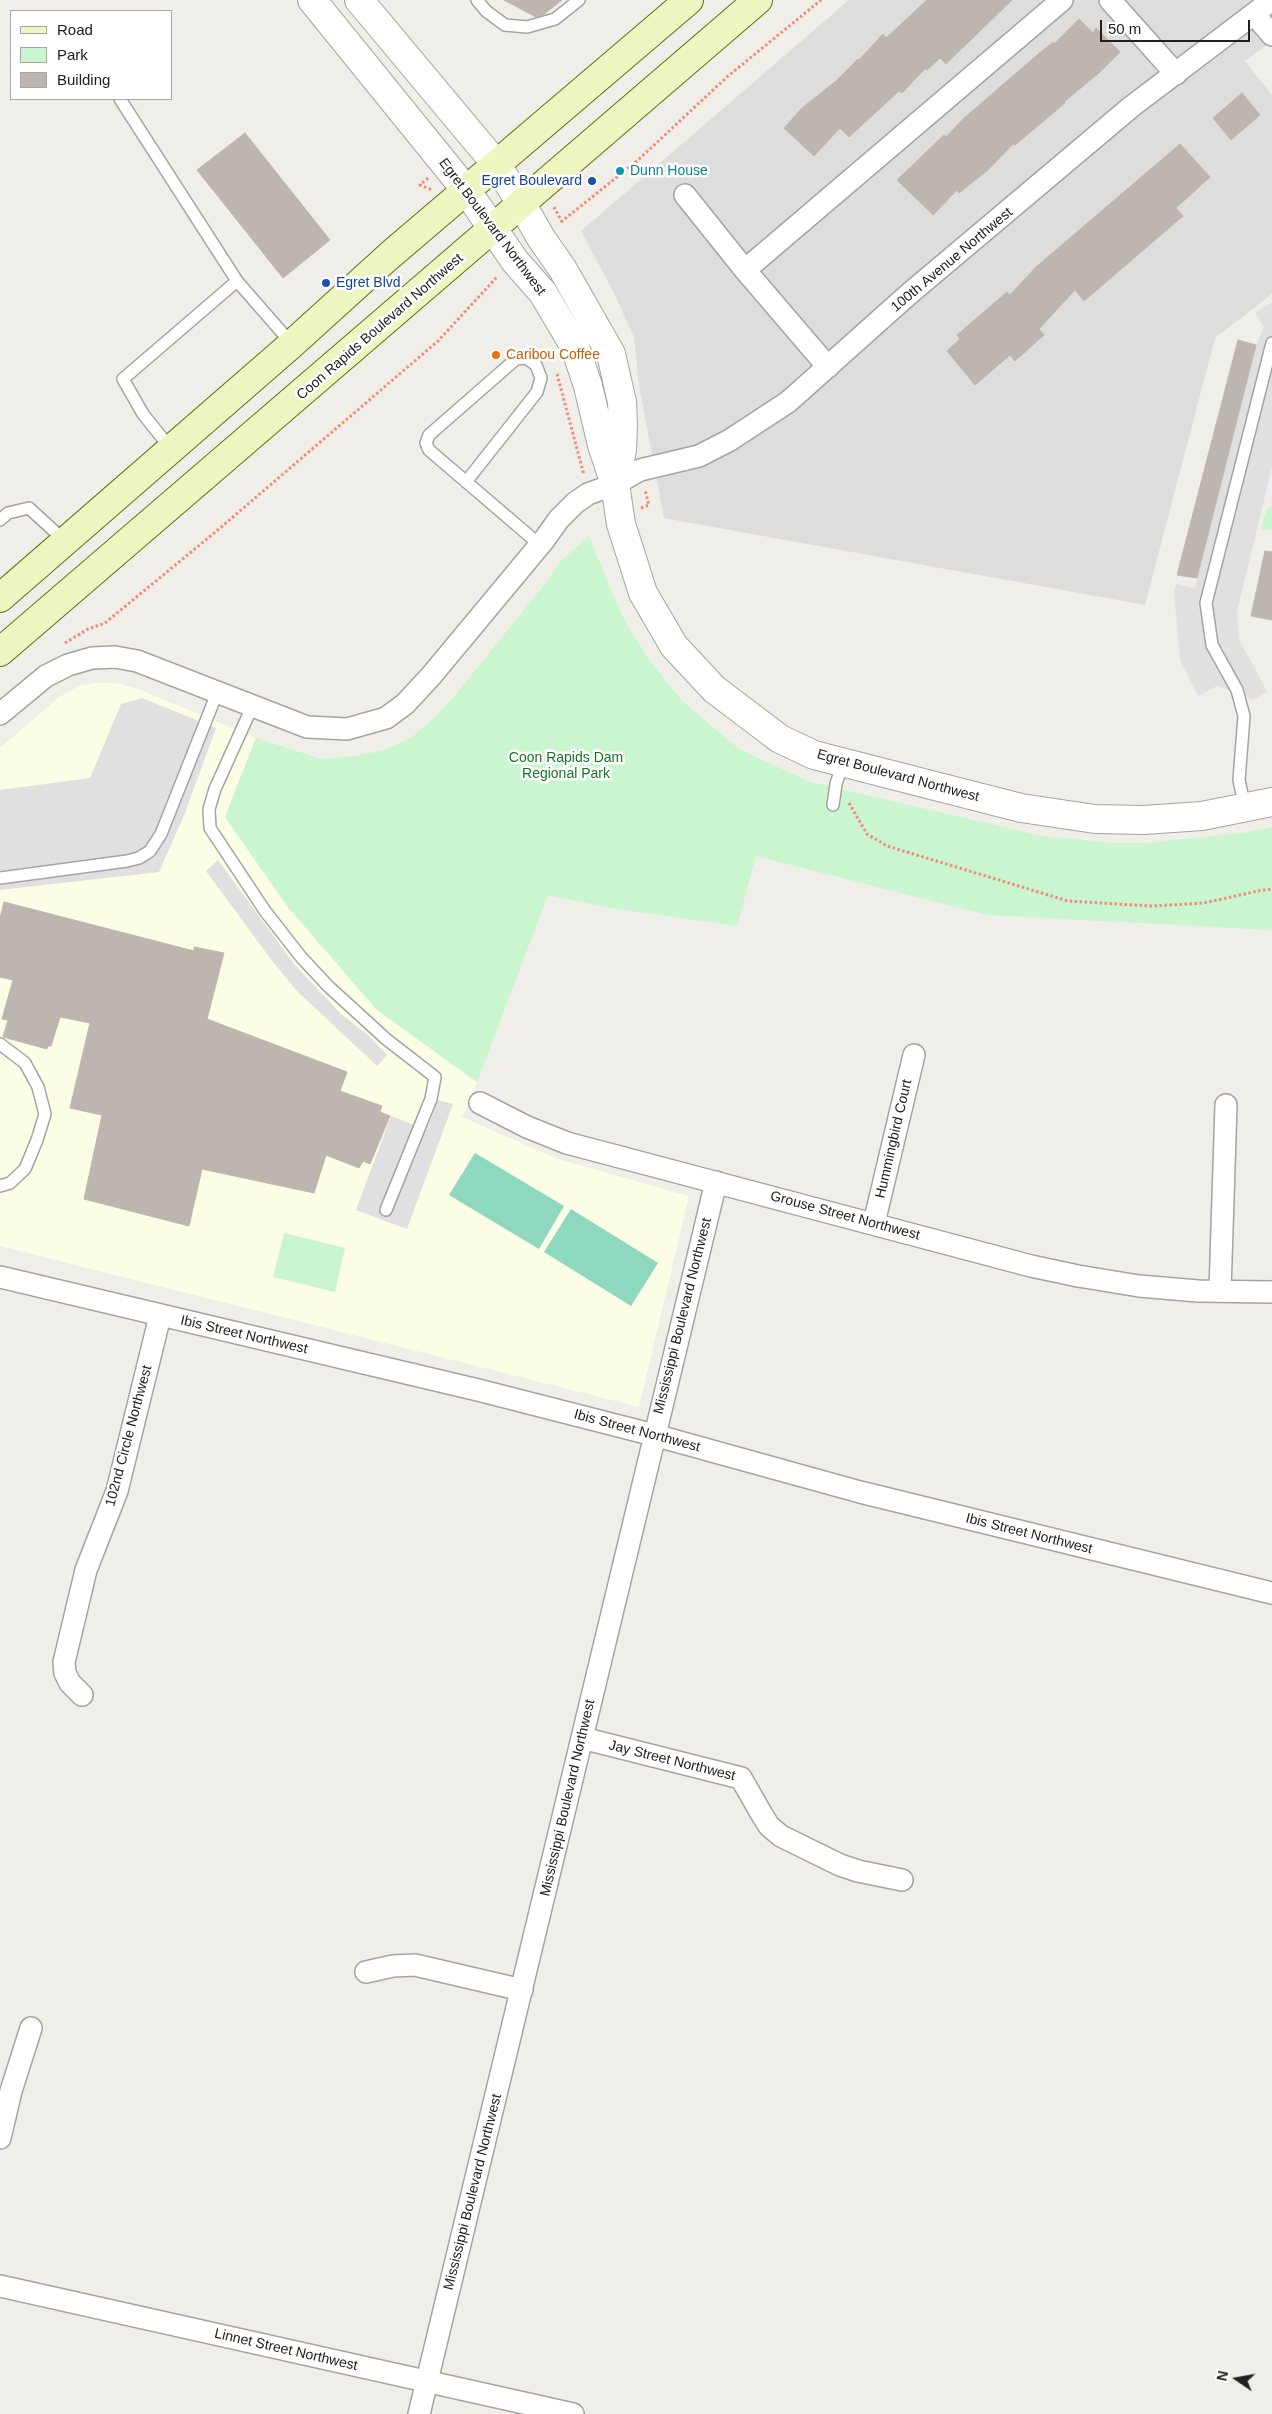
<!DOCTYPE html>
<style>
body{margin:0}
#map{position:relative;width:1272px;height:2414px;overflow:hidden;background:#f0eee8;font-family:Helvetica,sans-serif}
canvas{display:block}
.legend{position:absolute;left:10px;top:10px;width:162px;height:90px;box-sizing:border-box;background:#fff;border:1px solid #a6a6a6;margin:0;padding:6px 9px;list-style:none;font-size:15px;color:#202020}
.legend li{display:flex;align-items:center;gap:10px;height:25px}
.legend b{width:25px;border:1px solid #a6a6a6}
.north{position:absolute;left:1212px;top:2354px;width:50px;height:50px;-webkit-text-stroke:4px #fff;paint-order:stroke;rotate:282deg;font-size:14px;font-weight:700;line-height:20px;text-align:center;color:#202020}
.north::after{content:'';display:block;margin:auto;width:18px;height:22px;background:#202020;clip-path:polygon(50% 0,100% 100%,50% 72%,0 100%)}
.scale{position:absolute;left:1100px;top:20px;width:150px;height:22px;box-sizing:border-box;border:2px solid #202020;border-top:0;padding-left:6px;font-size:15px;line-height:18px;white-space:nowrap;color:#202020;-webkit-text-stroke:4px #fff;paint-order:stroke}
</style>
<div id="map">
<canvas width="1272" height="2414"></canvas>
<ul class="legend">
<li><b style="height:6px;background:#eff5c1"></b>Road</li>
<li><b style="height:14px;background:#c9f5cf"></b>Park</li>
<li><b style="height:14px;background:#bdb6b0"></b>Building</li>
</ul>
<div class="north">N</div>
<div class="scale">50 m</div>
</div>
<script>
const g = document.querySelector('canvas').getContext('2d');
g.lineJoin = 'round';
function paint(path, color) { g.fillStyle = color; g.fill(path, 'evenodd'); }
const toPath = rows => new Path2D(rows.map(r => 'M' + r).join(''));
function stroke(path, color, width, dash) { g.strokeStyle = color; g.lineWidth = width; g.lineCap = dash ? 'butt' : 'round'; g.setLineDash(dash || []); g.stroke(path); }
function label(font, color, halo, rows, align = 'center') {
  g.font = font + ' Helvetica,sans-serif'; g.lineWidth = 5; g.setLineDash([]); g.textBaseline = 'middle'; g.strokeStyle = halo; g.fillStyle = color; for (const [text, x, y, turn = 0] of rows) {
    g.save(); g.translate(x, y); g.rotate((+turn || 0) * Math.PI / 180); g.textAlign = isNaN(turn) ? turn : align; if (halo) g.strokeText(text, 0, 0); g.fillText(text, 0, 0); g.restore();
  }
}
paint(toPath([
 [849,0,1272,0,1272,41,1245,61,1272,95,1272,294,1215,338,1145,605,664,518,639,385,634,337,613,291,581,231]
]), '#dedddd');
paint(toPath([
 [94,683,116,683,136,688,256,738,225,817,287,906,377,1010,477,1082,462,1117,558,1159,689,1196,639,1407,0,1246,0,748,59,697,79,686]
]), '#fbfde4');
paint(toPath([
 [1272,505,1272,530,1261,529,1267,509],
 [589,536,612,593,627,625,650,661,682,701,739,749,810,782,1042,836,1111,843,1148,843,1249,832,1272,827,1272,930,987,915,756,856,737,926,611,908,548,895,477,1082,377,1010,287,906,225,817,256,738,321,759,354,756,385,750,412,737,435,717,458,692,544,585,561,561],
 [284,1233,345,1248,335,1292,273,1277]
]), '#c9f5cf');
paint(toPath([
 [475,1153,564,1206,539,1249,449,1195],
 [571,1209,658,1263,631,1306,544,1252]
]), '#8dd8bf');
paint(toPath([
 [1272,302,1272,467,1237,612,1239,639,1267,692,1253,700,1217,686,1198,696,1180,660,1174,592,1176,584,1195,588,1256,345,1264,327,1255,313],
 [142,698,216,728,185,813,159,872,0,890,0,790,90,778,121,704],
 [218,860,294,964,340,1013,370,1037,387,1055,377,1066,296,990,270,958,206,871],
 [438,1100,453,1104,407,1229,356,1210,391,1116,427,1130]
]), '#e0e0e0');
const building = toPath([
 [504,0,562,0,543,15,536,17,504,0],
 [927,0,1012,0,946,64,940,58,927,70,925,69,902,93,899,91,849,137,840,128,814,156,784,128,802,108,836,81,858,59,859,60,883,34,886,38,927,0],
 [1079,19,1093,33,1096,28,1120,52,1100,72,1064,102,1065,103,1015,145,1013,144,989,169,959,193,957,190,933,215,897,180,944,135,946,137,963,119,1036,56,1053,42,1054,44,1079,19],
 [1242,93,1260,115,1231,140,1213,118,1242,93],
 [245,133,330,240,283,278,197,170,245,133],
 [1180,144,1210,177,1176,208,1183,216,1084,301,1075,290,1039,329,1044,335,1015,361,1010,355,975,385,947,351,960,339,957,335,1007,292,1010,295,1036,267,1180,144],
 [1238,340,1256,345,1197,578,1177,575,1238,340],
 [1265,551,1272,552,1272,620,1251,616,1265,551],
 [4,902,194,951,194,947,224,953,207,1019,347,1072,340,1091,382,1106,380,1112,390,1116,370,1164,363,1161,359,1168,326,1155,314,1193,202,1169,189,1226,84,1199,102,1115,70,1108,90,1023,60,1017,51,1046,48,1046,47,1049,3,1037,8,1020,2,1019,13,980,0,977,0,918,4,902]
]);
paint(building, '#bdb6b0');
stroke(building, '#c1b6ab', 1);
const service = toPath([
 [477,0,486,11,505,25,527,27,555,19,579,0],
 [120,99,237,281,292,344],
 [171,449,143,414,123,379,237,281],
 [466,482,537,392,541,378,536,365,526,358,516,359,429,435,426,443,429,450,540,545],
 [0,520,8,513,29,508,65,541],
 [252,707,215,789,209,809,210,828,265,911,301,957,328,986,386,1039,435,1077,431,1099,386,1210],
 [833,805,836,784,843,763],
 [1245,808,1239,780,1244,716,1237,690,1212,645,1206,603,1272,343],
 [0,878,127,861,139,858,150,851,161,834,217,693],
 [0,1044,25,1063,38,1087,45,1114,37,1140,25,1169,10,1183,0,1186]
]);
const minor = toPath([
 [1110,0,1176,74],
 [1255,15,1272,35],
 [685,195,745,270,1062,0],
 [745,270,828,367],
 [0,714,46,676,68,665,92,658,115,657,137,661,307,727,347,729,386,718,405,704,431,676,544,540,559,519,575,503,588,494,615,484,640,470,699,456,730,440,788,402,909,294,1131,107,1272,0],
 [480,1103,527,1127,567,1143,1031,1266,1078,1276,1139,1286,1198,1291,1272,1292],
 [874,1223,914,1055],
 [0,1277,478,1390,654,1435,860,1492,1272,1593],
 [1220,1291,1226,1105],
 [82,1695,70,1683,65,1673,64,1662,86,1570,117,1491,160,1316],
 [582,1738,741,1778,761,1813,769,1826,781,1836,840,1865,858,1871,902,1880],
 [366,1972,393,1966,415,1965,522,1990],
 [0,2138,11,2091,31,2028],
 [0,2286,573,2414],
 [419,2414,716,1182]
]);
const tertiary = toPath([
 [312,0,466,190,515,261,543,293,575,347,588,386,602,445,615,484,621,524,643,593,674,646,714,689,780,739,814,755,1021,808,1095,819,1144,820,1202,816,1272,802],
 [359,0,496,164,521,203,541,238,562,268,611,354,622,402,623,424,622,450,615,483]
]);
const secondary = toPath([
 [0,598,292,344,389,256,689,0],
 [0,652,758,0]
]);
stroke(service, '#a4a4a4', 14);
stroke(minor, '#a4a4a4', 24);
stroke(tertiary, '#a4a4a4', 30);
stroke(secondary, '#61700f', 30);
stroke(toPath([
 [428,178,420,185,432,190],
 [554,207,562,222],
 [561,222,637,161,727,77,821,0],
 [557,374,584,475],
 [641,508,649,505,645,490],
 [65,643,88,629,105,623,219,529,438,341,497,277],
 [849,803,867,834,887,846,1068,901,1151,906,1204,903,1258,891,1272,889]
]), '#ee8c7a', 3, [2.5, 2.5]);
stroke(service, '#fff', 11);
stroke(minor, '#fff', 21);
stroke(tertiary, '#fff', 28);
stroke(secondary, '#eff5c1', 28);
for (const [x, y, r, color] of [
 [620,171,5,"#0f9aa8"],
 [592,181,5,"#1a4fb4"],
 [326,283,5,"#1a4fb4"],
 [496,355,5,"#e8710a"]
]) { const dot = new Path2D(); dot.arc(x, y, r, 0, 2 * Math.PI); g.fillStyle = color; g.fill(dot); stroke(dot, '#fff', 2); }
label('14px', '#0d838f', '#fff', [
 ["Dunn House",630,171]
], 'left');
label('14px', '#164399', '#fff', [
 ["Egret Boulevard",582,181],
 ["Egret Blvd",336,283,"left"]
], 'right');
label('14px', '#202020', '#fff', [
 ["Egret Boulevard Northwest",492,227,53],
 ["100th Avenue Northwest",952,260,-40],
 ["Coon Rapids Boulevard Northwest",380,327,-41],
 ["Egret Boulevard Northwest",898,776,15],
 ["Hummingbird Court",894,1139,-77],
 ["Grouse Street Northwest",845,1216,15],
 ["Mississippi Boulevard Northwest",683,1316,-76],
 ["Ibis Street Northwest",244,1335,13],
 ["Ibis Street Northwest",637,1431,15],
 ["102nd Circle Northwest",129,1436,-75],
 ["Ibis Street Northwest",1029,1534,14],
 ["Jay Street Northwest",672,1761,14],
 ["Mississippi Boulevard Northwest",568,1798,-77],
 ["Mississippi Boulevard Northwest",473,2192,-76],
 ["Linnet Street Northwest",286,2350,13]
]);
label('14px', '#c56008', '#fff', [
 ["Caribou Coffee",506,355]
], 'left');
label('14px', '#157723', '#fff', [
 ["Coon Rapids Dam",566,758],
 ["Regional Park",566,774]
]);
</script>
